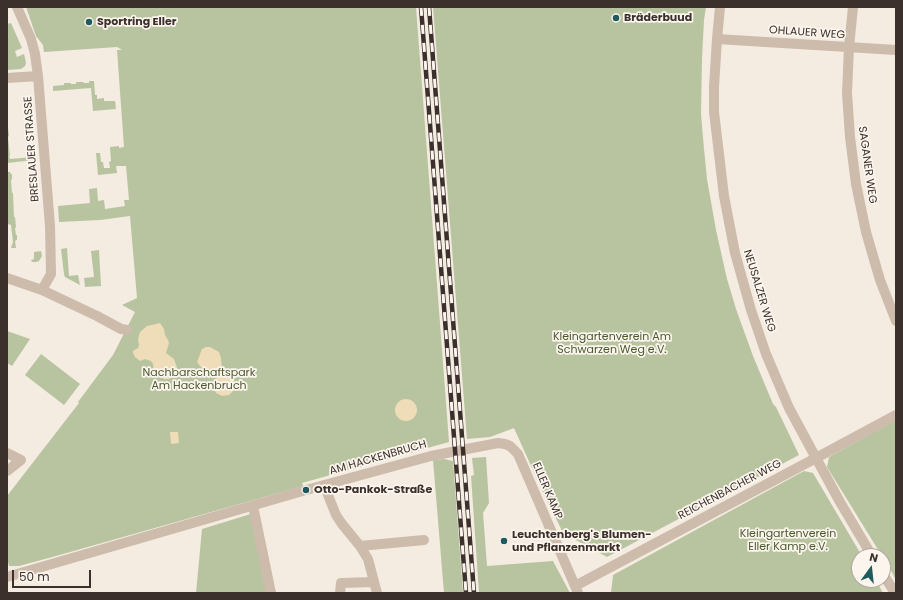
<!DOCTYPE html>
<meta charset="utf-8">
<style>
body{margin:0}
#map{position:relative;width:903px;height:600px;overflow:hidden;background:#f4ebe1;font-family:Poppins,sans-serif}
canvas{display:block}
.frame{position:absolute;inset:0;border:8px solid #3b302b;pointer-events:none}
.north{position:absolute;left:851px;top:548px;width:40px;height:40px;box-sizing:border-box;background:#fbf5ee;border:1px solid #aea6a0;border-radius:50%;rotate:15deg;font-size:11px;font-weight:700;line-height:16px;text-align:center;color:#3b302b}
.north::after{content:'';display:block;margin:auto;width:14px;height:18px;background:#1f5a5e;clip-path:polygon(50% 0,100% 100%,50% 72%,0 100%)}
.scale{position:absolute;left:12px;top:570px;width:79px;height:18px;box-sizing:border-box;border:2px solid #3b302b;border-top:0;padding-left:5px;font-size:12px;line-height:14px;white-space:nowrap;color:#3b302b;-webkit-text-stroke:3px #fbf5ee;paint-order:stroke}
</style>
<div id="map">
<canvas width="903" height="600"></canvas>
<div class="frame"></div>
<div class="north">N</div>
<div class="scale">50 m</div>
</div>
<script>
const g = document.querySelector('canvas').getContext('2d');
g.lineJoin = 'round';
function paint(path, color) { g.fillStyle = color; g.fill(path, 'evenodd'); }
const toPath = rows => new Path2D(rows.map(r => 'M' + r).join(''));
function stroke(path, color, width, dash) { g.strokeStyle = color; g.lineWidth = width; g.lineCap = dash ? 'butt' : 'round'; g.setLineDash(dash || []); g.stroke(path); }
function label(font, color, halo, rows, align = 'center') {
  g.font = font + ' Poppins,sans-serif'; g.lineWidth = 3.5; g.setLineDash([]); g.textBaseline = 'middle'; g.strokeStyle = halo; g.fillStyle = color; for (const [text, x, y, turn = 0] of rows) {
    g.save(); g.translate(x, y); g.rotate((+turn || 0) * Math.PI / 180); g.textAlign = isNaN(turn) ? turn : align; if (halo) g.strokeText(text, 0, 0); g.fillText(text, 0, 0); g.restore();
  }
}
paint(toPath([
 [26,7,416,7,449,442,302,483,303,486,56,556,19,566,9,566,7,558,7,496,79,403,78,402,113,355,135,312,122,305,137,298,130,216,100,220,59,222,58,206,90,203,89,189,97,188,98,201,104,200,105,209,125,206,124,200,129,200,126,166,116,166,117,173,98,175,96,153,100,153,101,162,103,162,104,168,110,168,109,162,111,161,110,147,119,146,119,148,124,147,117,50,122,50,117,47,44,52,43,45,36,36],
 [433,7,706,7,704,20,702,58,701,114,704,149,707,179,716,230,727,279,736,309,753,356,773,404,776,407,799,455,607,557,563,533,554,514,546,499,514,428,490,437,467,439],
 [11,23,22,48,15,51,17,57,24,54,26,63,25,66,21,69,7,70,7,24],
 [89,81,94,81,95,95,97,95,97,99,104,98,104,101,115,101,116,109,93,111,91,88,53,91,53,86,64,85,64,83,71,83,71,84,76,84,76,82,83,82,84,83,89,83],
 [7,127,8,127,9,136,8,137,10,156,9,156,10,159,34,157,34,160,7,163,7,157,8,156,7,154],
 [7,172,10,172,11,174,12,174,12,179,11,180,12,193,13,193,14,217,15,217,16,227,15,228,16,235,17,235,17,240,15,241,16,248,11,248,13,242,11,225,8,224],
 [67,248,69,276,78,275,80,285,65,277,64,274,61,249],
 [99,250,101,286,85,287,84,278,94,277,91,251],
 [41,251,42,256,39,261,36,262,32,262,31,260,34,259,34,252],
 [7,331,30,339,12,366,7,363],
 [41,354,80,384,64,405,25,375],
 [896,420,896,580,883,556,882,556,827,467,829,457],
 [486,457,489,503,483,513,487,566,553,561,570,593,479,593,471,476,474,475,472,458],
 [444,459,453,461,463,593,444,593,433,460],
 [804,471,813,473,862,556,859,556,859,580,876,580,883,593,611,593,613,575],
 [254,513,270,593,196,593,202,529]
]), '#b8c4a0');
paint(toPath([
 [160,323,164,329,165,335,168,340,169,343,166,353,174,359,178,371,169,379,164,379,154,373,153,364,151,361,145,359,140,361,135,357,133,353,133,351,138,348,139,345,138,339,140,332,147,326],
 [206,347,210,347,219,352,221,358,222,371,224,373,232,377,234,380,236,384,235,389,229,395,222,396,216,393,213,387,214,381,218,377,217,373,214,371,209,372,205,370,200,366,197,362,202,349],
 '395 410a11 11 0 1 1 22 0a11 11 0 1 1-22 0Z',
 [170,432,178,432,179,443,171,444]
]), '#efdcb8');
stroke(toPath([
 [17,7,31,39,35,54,38,76,50,226,51,274,42,290],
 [853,7,849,47,847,93,850,137,856,184,866,232,880,280,896,321],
 [717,39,896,50],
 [7,78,38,76],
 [7,278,42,290,97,316,121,329,127,330],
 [7,453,21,460,7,471],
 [325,485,328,495,336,515,342,524,360,546,368,559,377,593],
 [253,506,271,593],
 [360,546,424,540],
 [872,556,840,502,816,458,896,415],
 [883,574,895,593],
 [340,593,341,583,374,582]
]), '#cdbbac', 10);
stroke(toPath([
 [7,577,306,490,431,456,498,443,505,444,510,446,518,454,578,593],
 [575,586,816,458,789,408,766,354,751,310,735,253,724,196,714,112,714,87,717,39,720,7]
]), '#cdbbac', 10);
const rail = toPath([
 [421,7,466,593],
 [429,7,474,593]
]);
stroke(rail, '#3b302b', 4.5);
stroke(rail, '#fbf5ee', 3, [9]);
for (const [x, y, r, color] of [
 [616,18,4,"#1f5a5e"],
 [89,22,4,"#1f5a5e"],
 [306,490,4,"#1f5a5e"],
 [504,541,4,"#1f5a5e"]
]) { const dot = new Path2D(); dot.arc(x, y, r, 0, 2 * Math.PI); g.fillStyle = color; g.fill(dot); stroke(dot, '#fbf5ee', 1.5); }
label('bold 11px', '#3b302b', '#fbf5ee', [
 ["Bräderbuud",624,18],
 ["Sportring Eller",97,22],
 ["Otto-Pankok-Straße",314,490],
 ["Leuchtenberg's Blumen-",512,535],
 ["und Pflanzenmarkt",512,548]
], 'left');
label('11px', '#3b302b', '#fbf5ee', [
 ["OHLAUER WEG",807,33,4],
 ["BRESLAUER STRASSE",32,149,-94],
 ["SAGANER WEG",867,165,82],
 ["NEUSALZER WEG",759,291,73],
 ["AM HACKENBRUCH",378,458,-16],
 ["REICHENBACHER WEG",730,490,-28],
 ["ELLER KAMP",547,491,67]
]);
label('11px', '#4a5a2e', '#fbf5ee', [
 ["Kleingartenverein Am",612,337],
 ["Schwarzen Weg e.V.",612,350],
 ["Nachbarschaftspark",199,373],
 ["Am Hackenbruch",199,386],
 ["Kleingartenverein",788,534],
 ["Eller Kamp e.V.",788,547]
]);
</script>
